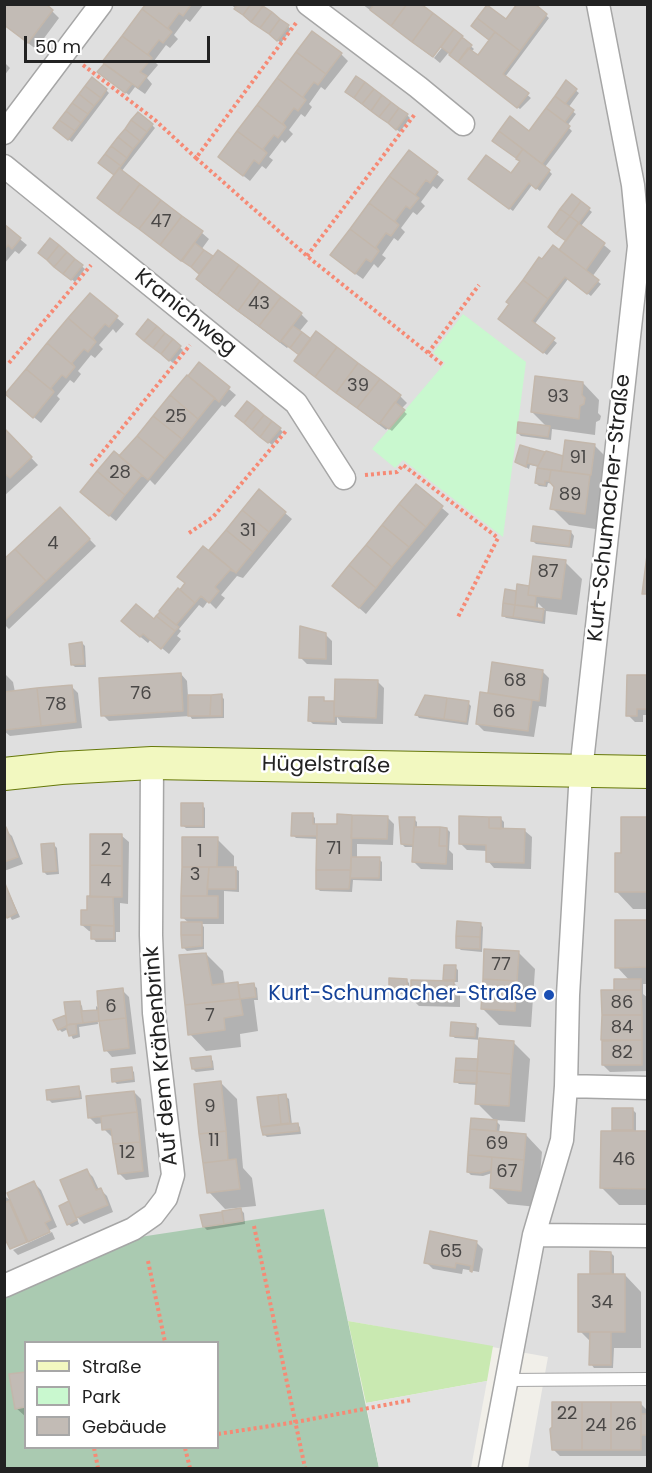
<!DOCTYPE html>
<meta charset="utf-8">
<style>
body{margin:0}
#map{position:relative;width:652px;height:1473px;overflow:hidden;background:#f1efe9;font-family:Poppins,sans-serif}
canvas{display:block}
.frame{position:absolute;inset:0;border:6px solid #222;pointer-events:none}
.legend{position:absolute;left:24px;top:1341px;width:195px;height:108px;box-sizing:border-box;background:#fff;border:2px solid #a7a7a7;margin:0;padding:8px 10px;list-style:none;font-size:18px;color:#222}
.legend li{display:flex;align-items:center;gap:12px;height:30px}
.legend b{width:30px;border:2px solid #a7a7a7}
.scale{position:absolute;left:24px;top:36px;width:186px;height:27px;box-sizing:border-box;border:3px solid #222;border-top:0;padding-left:8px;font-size:18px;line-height:21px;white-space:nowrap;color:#222;-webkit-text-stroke:4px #fff;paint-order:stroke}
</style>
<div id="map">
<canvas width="652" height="1473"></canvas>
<div class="frame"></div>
<ul class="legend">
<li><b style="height:8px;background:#f2f8c0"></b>Straße</li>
<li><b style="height:16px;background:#c9f8cf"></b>Park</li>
<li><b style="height:16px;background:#c2bbb5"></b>Gebäude</li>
</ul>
<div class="scale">50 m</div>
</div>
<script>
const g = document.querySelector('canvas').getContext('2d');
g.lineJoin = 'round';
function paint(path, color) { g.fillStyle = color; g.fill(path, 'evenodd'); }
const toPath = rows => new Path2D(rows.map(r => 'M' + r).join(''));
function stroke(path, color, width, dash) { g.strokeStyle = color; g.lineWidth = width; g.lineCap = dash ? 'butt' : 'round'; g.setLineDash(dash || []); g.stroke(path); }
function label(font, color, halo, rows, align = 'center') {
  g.font = font + ' Poppins,sans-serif'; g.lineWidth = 5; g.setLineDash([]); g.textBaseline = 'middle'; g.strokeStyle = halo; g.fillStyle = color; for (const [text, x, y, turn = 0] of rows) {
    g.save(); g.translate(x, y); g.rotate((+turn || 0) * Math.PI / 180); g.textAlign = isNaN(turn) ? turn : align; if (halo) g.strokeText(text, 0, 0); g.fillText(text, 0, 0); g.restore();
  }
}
paint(toPath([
 [5,5,647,5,647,1468,528,1468,548,1357,348,1321,324,1209,5,1297]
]), '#dfdfdf');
paint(toPath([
 [348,1321,493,1346,487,1381,366,1403]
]), '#c9e9b1');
paint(toPath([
 [324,1209,379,1468,5,1468,4,1297,140,1237],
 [26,1342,218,1342,218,1448,26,1448]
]), '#aacab1');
paint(toPath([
 [463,314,526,362,503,537,403,460,395,468,372,449,445,363,433,353]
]), '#c9f8cf');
paint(toPath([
 [487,1381,471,1468,379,1468,366,1403]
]), '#e2e2e2');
paint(toPath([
 [147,4,204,4,190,22,186,19,174,35,178,39,170,48,166,45,154,61,158,65,147,78,152,84,145,94,135,87,129,95,99,72],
 [230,4,259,4,291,29,281,43],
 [362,4,419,4,452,30,432,57],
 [532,4,549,18,505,77,531,98,520,109,454,58,449,52,440,63,434,58,454,32,474,49,471,52,478,57,491,41,473,26,487,7,506,21],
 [52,11,59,18,36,49,4,25],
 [341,54,348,61,325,90,321,87,309,104,312,107,305,117,301,114,289,130,293,134,285,143,282,140,269,157,273,160,266,169,262,166,250,181,220,157],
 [4,62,10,68,4,76],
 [566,83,579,93,568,108,576,114,567,126,572,131,545,167,552,174,540,191,532,185,513,211,473,182,512,175,522,162,497,144,529,133],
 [106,90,109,93,72,142,58,131],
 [349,95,407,115,410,118,400,132],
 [152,125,155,128,121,172,202,233,209,239,201,250,301,314,308,321,299,332,400,396,407,403,401,409,407,414,392,431,388,428,386,430,303,367,300,355,289,346,287,348,204,286,197,279,201,274,106,204,116,175,103,166],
 [409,152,444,180,437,189,433,186,421,202,425,206,417,215,413,212,401,228,405,232,398,241,394,238,382,255,386,258,378,268,374,264,363,279,339,262],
 [572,196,592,212,581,226,611,251,592,277,601,284,591,296,568,279,534,325,557,343,547,355,503,322,543,261,559,252,567,241],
 [4,226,27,245,19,254,15,251,4,264],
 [51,240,85,269,75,282,43,256],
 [90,295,124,324,116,333,113,329,99,345,103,349,95,358,91,355,78,371,81,374,74,383,70,380,57,396,60,399,41,423,14,401],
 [149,321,183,350,173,363,141,337],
 [199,364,236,395,225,407,222,405,155,485,150,480,116,521,89,499,120,458],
 [583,383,599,400,598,413,601,416,600,420,596,422,595,435,552,429,551,440,521,436,518,433,548,428,532,412],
 [240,419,280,429,283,432,272,445],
 [4,429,38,465,4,496],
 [594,445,611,462,602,530,569,525,552,508,555,486,553,484,548,483,547,487,539,486,536,483,539,467,530,465,529,469,517,462,521,447,564,458],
 [416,486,449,514,366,614,341,592],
 [259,491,292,519,243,578,237,576,221,595,225,598,216,609,208,601,203,608,199,605,179,629,181,631,177,636,181,639,169,654,151,639,148,643,130,628,154,621],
 [60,509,96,546,9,629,4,624,4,562],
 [571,532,574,536,572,548,536,544,533,541],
 [565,562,582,579,577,615,546,611,545,624,506,618,503,615,506,591,518,592,528,587,530,589],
 [538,603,545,610,538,609],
 [325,634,332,641,332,665,307,664,300,657],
 [82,643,85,646,86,667,75,667,72,664],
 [493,664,542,671,549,678,546,707,539,706,534,737,484,731,477,724,489,695],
 [4,670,6,675,13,682,15,692,71,686,78,693,82,728,10,736,4,731],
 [181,674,187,681,188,696,221,696,224,699,224,718,192,719,190,716,109,721,102,714],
 [648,676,648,715,643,715,643,722,635,722,628,715],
 [377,681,384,688,383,724,342,723,337,717,337,725,313,724,310,721,323,699,327,703,335,705],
 [468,703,471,706,468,725,419,718,417,715],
 [202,805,205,808,205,828,186,828,182,825],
 [312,815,315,818,315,825,339,826,387,817,394,824,393,845,357,844,357,859,379,859,382,862,382,881,353,880,352,892,320,891,317,888,318,839,296,838,293,835],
 [414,819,417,822,417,828,447,829,450,832,449,850,453,854,453,870,421,869,414,862,414,847,405,847,402,844],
 [501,819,504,822,504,830,525,831,532,837,531,869,494,868,488,861,488,851,467,850,460,843],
 [648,819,648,909,633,909,617,892,622,855],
 [4,829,12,836,23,864,4,871],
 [122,836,129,842,128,904,120,903,120,932,116,932,116,942,96,942,93,938,93,932,89,931,82,925,89,912,91,898],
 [217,839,234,856,234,868,239,871,239,892,224,891,224,924,201,924,204,927,204,949,187,951,184,948,189,923,182,917],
 [54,845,57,848,59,874,47,875,44,872],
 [4,882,20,917,12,920,4,906],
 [648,921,648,984,643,984,643,994,648,998,648,1071,610,1072,603,1065,603,992,617,992,630,981,617,967],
 [480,924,483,927,482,952,461,950,457,947],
 [518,952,535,969,531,1027,499,1025,482,1008],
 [206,954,223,971,225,985,253,985,257,988,258,1000,254,1000,258,1031,240,1034,241,1047,206,1051,190,1034],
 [455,967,458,970,458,982,453,982,460,989,460,1007,419,1006,412,999,412,994,410,994,448,982,444,979],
 [406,980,409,983,410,994,394,994,390,991],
 [122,990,129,997,136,1054,112,1057,106,1050,100,1012,97,1012,98,1024,79,1027,80,1037,73,1039,68,1029,62,1032,59,1029,79,1002,82,1006,83,1012,96,1011,96,1006,101,1010],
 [475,1025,479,1028,478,1039,513,1042,530,1059,525,1122,495,1120,500,1125,499,1133,526,1135,542,1152,537,1207,508,1204,491,1188,492,1173,483,1176,471,1175,468,1172,472,1120,495,1121,477,1103,478,1085,459,1084,456,1081,479,1063,481,1040,455,1038,451,1035],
 [210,1058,213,1061,214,1070,196,1072,193,1069],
 [131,1069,134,1072,135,1082,117,1084,114,1081],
 [220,1082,237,1099,243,1168,252,1178,256,1206,225,1209,209,1192],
 [78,1088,81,1091,82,1099,52,1103,49,1100],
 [134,1092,141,1099,149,1177,126,1180,119,1173,114,1136,111,1136,104,1129,103,1123,96,1124,89,1117],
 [285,1096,289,1099,292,1125,297,1124,300,1127,301,1134,267,1137,264,1134,259,1099],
 [633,1110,636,1113,636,1132,648,1133,648,1205,619,1205,602,1188,616,1132,614,1130],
 [86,1170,93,1177,99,1190,101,1190,107,1196,113,1212,84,1224,76,1216,79,1224,72,1227,68,1224],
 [34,1183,41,1190,57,1227,12,1246,12,1249,4,1240,4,1196,12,1201],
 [239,1208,244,1213,245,1224,207,1230,204,1227,202,1216,239,1210],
 [52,1232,55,1239,18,1255,13,1250],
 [476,1242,483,1249,479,1272,463,1269,462,1274,433,1269,426,1262],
 [611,1253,614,1256,614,1275,625,1275,641,1292,641,1348,614,1348,613,1368,594,1368,591,1364,591,1342,580,1331,594,1275,591,1273],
 [26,1373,26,1417,16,1408],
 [640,1403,647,1410,647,1456,560,1456,553,1449]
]), '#0003');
const building = toPath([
 [4,4,46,4,53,10,28,43,4,25,4,4],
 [146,4,190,4,191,5,183,16,179,13,168,28,172,32,142,9,146,4],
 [238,4,251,4,243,15,234,9,238,4],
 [251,4,263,6,251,22,243,15,251,4],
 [374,4,407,4,391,26,370,10,374,4],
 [407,4,421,4,433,13,412,42,391,26,407,4],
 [517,4,535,4,547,14,520,51,477,18,487,5,506,19,517,4],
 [263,6,272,12,260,28,251,22,263,6],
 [142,9,172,32,163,43,159,40,148,54,152,58,122,36,142,9],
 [272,12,280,19,269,34,260,28,272,12],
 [433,13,454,29,433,57,412,42,433,13],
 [477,18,495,32,489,40,471,26,477,18],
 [280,19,289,25,277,41,269,34,280,19],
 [454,29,463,36,450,54,441,47,454,29],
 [312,31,342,53,326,74,296,52,312,31],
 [495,32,520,51,503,74,529,93,517,108,458,62,468,48,478,55,495,32],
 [122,36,152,58,140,72,147,76,138,88,102,62,122,36],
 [462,37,472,45,458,62,449,55,462,37],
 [296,52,326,74,318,85,314,82,303,97,306,100,277,78,296,52],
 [104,64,132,84,125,93,97,72,104,64],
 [356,76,365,82,354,98,345,92,356,76],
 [92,77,107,89,101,98,85,86,92,77],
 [277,78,306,100,298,111,294,108,283,123,286,127,257,105,277,78],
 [566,80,577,89,565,104,555,96,566,80],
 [365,82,374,89,362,104,354,98,365,82],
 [85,86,101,98,94,106,79,94,85,86],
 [374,89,382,95,371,111,362,104,374,89],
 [79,94,94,106,88,114,72,103,79,94],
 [382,95,391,102,379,117,371,111,382,95],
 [555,96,574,110,565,122,546,108,555,96],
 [391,102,399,108,388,123,379,117,391,102],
 [72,103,88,114,81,123,66,111,72,103],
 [257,105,286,127,278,138,274,135,263,149,267,153,237,131,257,105],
 [399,108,408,114,396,130,388,123,399,108],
 [546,108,570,126,542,164,499,131,510,116,529,131,546,108],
 [66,111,81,123,75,131,59,120,66,111],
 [138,112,153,124,147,132,131,120,138,112],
 [59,120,75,131,68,140,53,128,59,120],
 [131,120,147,132,140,141,125,129,131,120],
 [125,129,140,141,133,149,118,137,125,129],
 [237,131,267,153,259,164,254,160,243,176,218,157,237,131],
 [499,131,523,149,516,158,492,141,499,131],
 [118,137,133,149,127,158,111,146,118,137],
 [111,146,127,158,121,166,105,154,111,146],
 [523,149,550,170,536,189,529,183,509,209,468,179,486,155,511,173,520,161,516,159,523,149],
 [409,150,438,172,430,183,426,180,415,195,419,198,389,176,409,150],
 [105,154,121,166,114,175,98,163,105,154],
 [119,168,140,184,118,214,97,198,119,168],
 [389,176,419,198,410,209,406,206,395,221,399,225,369,203,389,176],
 [140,184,161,200,139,229,118,214,140,184],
 [572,194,581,201,570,216,560,209,572,194],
 [161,200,182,216,160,245,139,229,161,200],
 [581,201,590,208,579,223,570,216,581,201],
 [369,203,399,225,391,236,386,233,376,247,379,251,350,229,369,203],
 [560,209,570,216,556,234,548,227,560,209],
 [182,216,203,231,181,261,160,245,182,216],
 [570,216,579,223,566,241,556,234,570,216],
 [578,223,605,243,586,270,559,250,578,223],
 [4,224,21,238,12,249,8,245,4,250,4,224],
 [350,229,379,251,371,262,366,259,355,274,330,255,350,229],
 [50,238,59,245,47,260,38,253,50,238],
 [195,243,204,250,191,267,182,261,195,243],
 [59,245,67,252,54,267,47,260,59,245],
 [553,245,599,280,587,294,565,277,548,299,523,280,539,257,542,259,553,245],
 [204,250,213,256,199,274,191,267,204,250],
 [218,250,239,265,217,295,196,279,218,250],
 [67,252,75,259,63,274,54,267,67,252],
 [75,259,83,265,71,280,63,274,75,259],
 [239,265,260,281,238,311,217,295,239,265],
 [523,280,548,299,532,321,555,338,543,353,498,319,509,304,506,302,523,280],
 [260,281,281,297,259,326,238,311,260,281],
 [90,293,118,316,109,327,105,324,93,338,96,342,68,318,90,293],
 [281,297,302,313,280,342,259,326,281,297],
 [68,318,96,342,88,352,84,349,72,363,75,367,47,343,68,318],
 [148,319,157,326,144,341,136,334,148,319],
 [157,326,165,333,153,348,144,341,157,326],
 [293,326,302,332,290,348,281,341,293,326],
 [316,331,337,347,315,377,294,361,316,331],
 [302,332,311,339,299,355,290,348,302,332],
 [165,333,173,339,161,354,153,348,165,333],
 [173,339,181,346,169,361,161,354,173,339],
 [47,343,75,367,66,378,62,375,51,388,54,392,26,369,47,343],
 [337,347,358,363,336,393,315,377,337,347],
 [199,362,230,387,219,402,188,376,199,362],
 [358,363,380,379,357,408,336,393,358,363],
 [26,369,54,392,33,418,5,394,26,369],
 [187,375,215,398,198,419,170,395,187,375],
 [535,376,583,382,582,395,585,398,584,404,580,406,579,419,531,412,535,376],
 [380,379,401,395,379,424,357,408,380,379],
 [170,395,198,419,182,439,153,416,170,395],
 [247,401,256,408,244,423,235,416,247,401],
 [395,402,405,410,389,429,380,423,395,402],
 [256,408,264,415,252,430,244,423,256,408],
 [264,415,272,421,260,437,252,430,264,415],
 [153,416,182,439,165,459,137,436,153,416],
 [272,421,281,428,268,443,260,437,272,421],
 [518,422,550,426,548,437,517,433,518,422],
 [4,428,32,457,10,478,4,473,4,428],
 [137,436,165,459,148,480,119,456,137,436],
 [565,440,595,444,591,475,561,471,565,440],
 [520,445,530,448,526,467,515,462,520,445],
 [530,448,545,452,538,466,527,463,530,448],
 [114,451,142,475,125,495,97,471,114,451],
 [546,451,563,456,561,471,537,468,546,451],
 [537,468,551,470,549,481,545,481,545,485,535,483,537,468],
 [551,470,590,475,585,514,550,509,554,487,549,481,551,470],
 [97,471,125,495,109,516,80,492,97,471],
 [416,484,443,506,426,527,399,504,416,484],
 [259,489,286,512,269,532,242,510,259,489],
 [399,504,426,527,409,547,382,525,399,504],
 [60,507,90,539,46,581,15,549,60,507],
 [242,510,269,532,253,552,226,530,242,510],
 [382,525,409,547,392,567,366,545,382,525],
 [533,526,571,531,569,546,531,541,533,526],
 [226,530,253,552,236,573,209,550,226,530],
 [366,545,392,567,376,588,349,565,366,545],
 [203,546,235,572,230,570,215,587,219,591,209,603,201,596,195,603,180,590,185,583,177,577,203,546],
 [15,549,46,581,4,621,4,559,15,549],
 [647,555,648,555,648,594,642,594,647,555],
 [533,556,566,560,561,599,528,595,533,556],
 [349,565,376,588,359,608,332,586,349,565],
 [517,584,529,586,528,595,536,596,535,607,515,605,517,584],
 [178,588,195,603,176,625,159,611,178,588],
 [505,589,516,591,515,605,503,603,505,589],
 [503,603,515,605,513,617,502,616,503,603],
 [136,604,154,619,156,616,175,631,161,649,143,634,140,637,121,621,136,604],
 [515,605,544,609,542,621,513,617,515,605],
 [160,612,179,627,175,631,156,616,160,612],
 [300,626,326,633,326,659,299,658,300,626],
 [82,642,84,664,71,665,69,644,82,642],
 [492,662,543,670,539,701,488,693,492,662],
 [181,673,183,711,101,716,99,678,181,673],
 [627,675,648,675,648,709,637,709,637,716,626,716,627,675],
 [335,679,378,680,376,718,334,716,335,679],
 [72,685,76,722,41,726,37,688,72,685],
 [37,688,41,726,4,730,4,692,37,688],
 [480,692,532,700,528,731,476,724,480,692],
 [222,694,222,716,210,716,211,695,222,694],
 [188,695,211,695,210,716,188,716,188,695],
 [425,695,447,698,444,719,415,715,425,695],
 [309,697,324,697,324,701,334,701,334,722,308,721,309,697],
 [447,698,469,701,466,722,444,719,447,698],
 [181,803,203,803,203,826,181,826,181,803],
 [292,813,313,813,313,824,317,824,317,836,291,836,292,813],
 [337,814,352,815,351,870,316,870,317,824,337,824,337,814],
 [352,815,388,816,387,839,351,838,352,815],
 [459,816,489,817,489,828,525,829,524,863,486,862,486,845,459,844,459,816],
 [399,817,415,817,413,845,401,844,399,817],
 [489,817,501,817,501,829,489,828,489,817],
 [621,817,648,817,648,892,615,892,615,853,621,853,621,817],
 [6,827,18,857,4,862,4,828,6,827],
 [414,827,440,827,439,846,447,846,446,864,412,862,414,827],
 [440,827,447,828,447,846,439,846,440,827],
 [90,834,122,834,122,866,90,865,90,834],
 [182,837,218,837,217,867,182,867,182,837],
 [54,843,57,871,43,872,41,844,54,843],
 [351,857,380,857,379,878,350,878,351,857],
 [90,865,122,866,122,897,90,897,90,865],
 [182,867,209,867,207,896,181,896,182,867],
 [209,867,236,867,236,889,207,889,209,867],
 [316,870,351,870,349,889,316,889,316,870],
 [4,881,17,913,7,918,4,910,4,881],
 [87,896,113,897,114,926,81,925,81,910,87,910,87,896],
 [181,896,218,896,218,918,181,918,181,896],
 [615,920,648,920,648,967,615,968,615,920],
 [457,921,481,923,480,937,456,936,457,921],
 [181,922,202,922,202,935,181,935,181,922],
 [91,925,114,926,114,939,91,939,91,925],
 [181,935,202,935,202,946,182,948,181,935],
 [456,936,480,937,480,949,456,948,456,936],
 [484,949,519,951,517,981,483,979,484,949],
 [206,953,212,985,238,982,240,999,185,1005,179,955,206,953],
 [444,965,456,965,455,980,443,980,444,965],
 [389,978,407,979,407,992,389,991,389,978],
 [483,979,517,981,515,1011,481,1009,483,979],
 [614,979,641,979,641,990,614,990,614,979],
 [411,980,454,981,453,1001,411,999,411,980],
 [254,983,256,997,240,999,238,985,254,983],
 [123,988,126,1018,99,1021,97,991,123,988],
 [601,990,641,990,642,1015,602,1015,601,990],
 [240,999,243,1015,224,1018,225,1030,188,1035,185,1005,240,999],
 [80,1001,83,1023,67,1025,64,1002,80,1001],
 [98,1010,99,1021,83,1023,81,1011,98,1010],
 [66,1015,67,1026,58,1030,53,1020,66,1015],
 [602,1015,642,1015,642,1040,601,1040,602,1015],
 [126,1018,129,1048,104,1051,99,1021,126,1018],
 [451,1022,476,1024,475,1037,450,1036,451,1022],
 [70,1024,76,1024,77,1034,69,1036,66,1026,70,1024],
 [479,1038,514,1041,511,1074,477,1071,479,1038],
 [642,1040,642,1065,602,1065,602,1041,642,1040],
 [211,1056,212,1067,192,1069,190,1058,211,1056],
 [456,1058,478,1059,477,1071,455,1070,456,1058],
 [132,1067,133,1079,112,1082,111,1069,132,1067],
 [455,1070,477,1071,477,1083,454,1082,455,1070],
 [477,1071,511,1074,509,1106,475,1104,477,1071],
 [221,1081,226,1131,199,1134,194,1084,221,1081],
 [79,1086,80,1097,47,1100,46,1090,79,1086],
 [134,1091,137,1112,88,1118,86,1096,134,1091],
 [286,1094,290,1123,281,1124,278,1095,286,1094],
 [278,1095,281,1124,261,1127,257,1097,278,1095],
 [612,1108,633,1108,633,1130,612,1130,612,1108],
 [137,1112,140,1142,113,1144,111,1129,102,1130,101,1116,137,1112],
 [471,1118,497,1120,496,1131,470,1129,471,1118],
 [298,1123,299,1131,263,1135,261,1127,298,1123],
 [470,1129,526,1134,524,1160,468,1155,470,1129],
 [226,1131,228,1160,203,1163,199,1134,226,1131],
 [601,1131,648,1131,648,1189,600,1188,601,1131],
 [140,1142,143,1171,118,1174,113,1144,140,1142],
 [468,1155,492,1157,491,1170,480,1173,467,1172,468,1155],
 [492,1157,524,1160,521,1191,490,1188,492,1157],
 [236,1159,240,1189,207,1193,203,1163,236,1159],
 [87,1169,96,1190,101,1188,108,1205,76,1218,60,1180,87,1169],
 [34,1181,51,1220,45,1223,50,1232,28,1242,7,1193,34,1181],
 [9,1201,27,1242,10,1249,4,1237,4,1203,9,1201],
 [69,1201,77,1220,67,1225,59,1206,69,1201],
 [241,1208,243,1221,224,1224,222,1211,241,1208],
 [222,1212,224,1224,203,1227,200,1215,222,1212],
 [430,1231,477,1241,472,1272,470,1271,471,1266,456,1263,455,1268,424,1263,430,1231],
 [590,1251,611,1252,611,1273,590,1274,590,1251],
 [578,1274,625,1274,625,1332,578,1332,578,1274],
 [590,1332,611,1332,611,1365,589,1365,590,1332],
 [26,1372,26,1409,25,1407,15,1409,9,1374,26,1372],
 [552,1402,582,1402,582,1450,552,1450,550,1429,552,1427,552,1402],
 [582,1402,611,1402,611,1450,582,1450,582,1402],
 [611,1402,641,1402,641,1450,611,1450,611,1402],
 [641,1414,648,1414,648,1435,641,1435,641,1414]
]);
paint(building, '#c2bbb5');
stroke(building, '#c3b7ab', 1.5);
const lane = toPath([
 [508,1380,648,1379]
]);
const street = toPath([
 [308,4,418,87,463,124],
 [4,133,101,4],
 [4,166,296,403,344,478],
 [566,1086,648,1088],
 [534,1235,648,1236],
 [4,1286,133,1229,153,1215,166,1198,173,1175,154,1013,151,935,152,763],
 [490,1468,534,1235,562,1140,566,1086,568,995,581,771,639,246,633,185,598,4]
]);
const secondary = toPath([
 [4,774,61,768,152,763,648,772]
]);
stroke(lane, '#a6a6a6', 14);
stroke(street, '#a6a6a6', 25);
stroke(secondary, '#667809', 34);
stroke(toPath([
 [296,23,196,158,307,256,443,365],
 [83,65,155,120,196,158],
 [307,256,415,114],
 [428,353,479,285],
 [9,363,91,265],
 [91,466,190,345],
 [365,475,397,472,403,465,498,538,457,619],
 [189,533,213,517,286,431],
 [254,1226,305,1468],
 [148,1261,165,1342],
 [218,1434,296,1422,411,1400],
 [94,1448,98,1468],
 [185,1448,190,1468]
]), '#f68a75', 4, [3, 3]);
stroke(lane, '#fff', 12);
stroke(street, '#fff', 22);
stroke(secondary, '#f2f8c0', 32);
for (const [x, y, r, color] of [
 [549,995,6,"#1a4fb4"]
]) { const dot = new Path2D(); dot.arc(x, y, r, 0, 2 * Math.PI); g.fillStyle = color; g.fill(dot); stroke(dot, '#fff', 2); }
label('18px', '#4a4847', null, [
 ["47",161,222],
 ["43",259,304],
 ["39",358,386],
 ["93",558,397],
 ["25",176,417],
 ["91",578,458],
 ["28",120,473],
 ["89",570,495],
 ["31",248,531],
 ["4",53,544],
 ["87",548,572],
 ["68",515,681],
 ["76",141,694],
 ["78",56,705],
 ["66",504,712],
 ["71",334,849],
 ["2",106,850],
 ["1",200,852],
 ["3",195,875],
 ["4",106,881],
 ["77",501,965],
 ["86",622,1003],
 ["6",111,1007],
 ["7",210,1016],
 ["84",622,1028],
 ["82",622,1053],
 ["9",210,1107],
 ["11",214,1141],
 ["69",497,1144],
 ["12",127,1153],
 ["46",624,1160],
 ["67",507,1172],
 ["65",451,1252],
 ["34",602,1303],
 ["22",567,1414],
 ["26",626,1425],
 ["24",596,1426]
]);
label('21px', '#222', '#fff', [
 ["Kranichweg",185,313,39],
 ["Kurt-Schumacher-Straße",610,508,-84],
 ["Hügelstraße",326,766,1],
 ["Auf dem Krähenbrink",162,1056,-95]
]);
label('21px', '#164399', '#fff', [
 ["Kurt-Schumacher-Straße",537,995]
], 'right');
</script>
